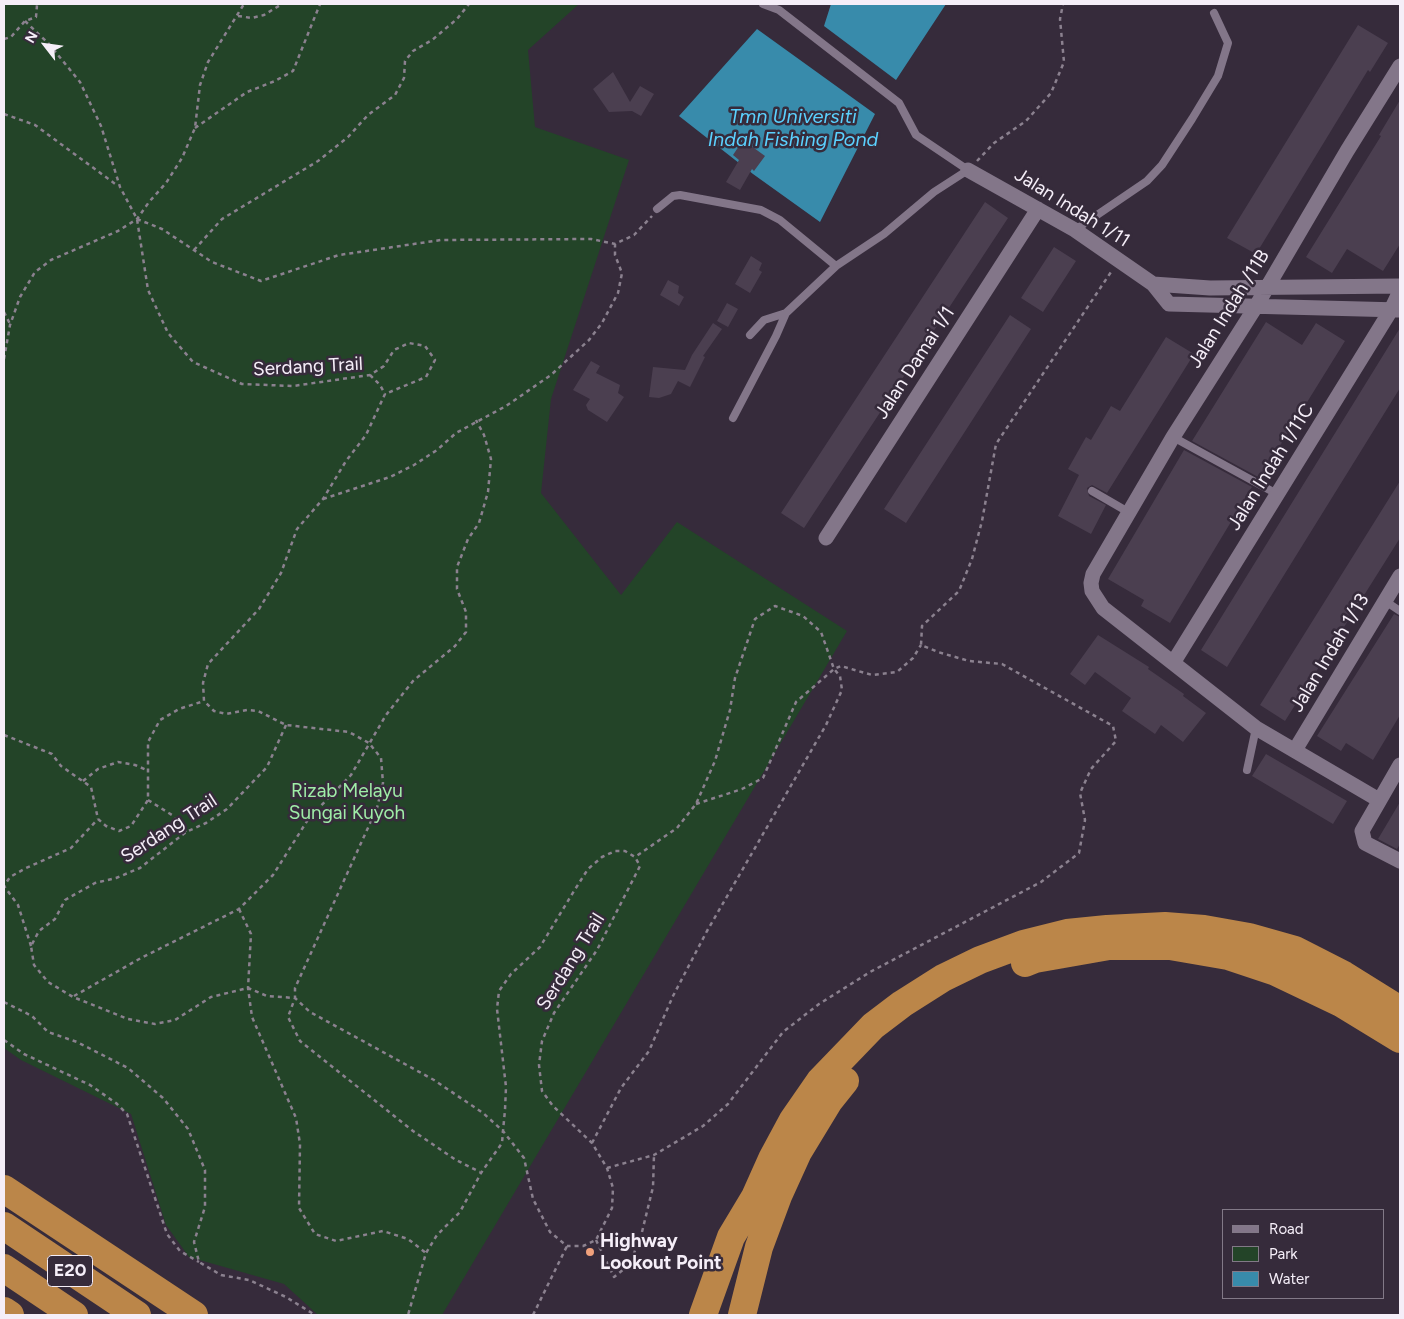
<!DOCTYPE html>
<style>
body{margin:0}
#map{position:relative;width:1404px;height:1319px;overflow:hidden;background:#362b3b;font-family:Figtree,sans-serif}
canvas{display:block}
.frame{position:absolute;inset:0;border:5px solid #f5eef8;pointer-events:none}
.legend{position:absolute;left:1222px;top:1209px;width:162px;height:90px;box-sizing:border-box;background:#362b3b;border:1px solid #827987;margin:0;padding:6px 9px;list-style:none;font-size:15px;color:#f5eef8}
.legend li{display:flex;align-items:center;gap:10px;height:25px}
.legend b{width:25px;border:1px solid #827987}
.north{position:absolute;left:20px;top:20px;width:50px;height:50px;-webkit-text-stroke:4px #362b3b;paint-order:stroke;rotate:300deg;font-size:14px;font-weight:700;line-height:20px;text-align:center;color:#f5eef8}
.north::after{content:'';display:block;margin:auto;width:18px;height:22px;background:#f5eef8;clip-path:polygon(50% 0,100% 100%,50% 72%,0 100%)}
</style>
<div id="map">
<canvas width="1404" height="1319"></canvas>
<div class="frame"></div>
<ul class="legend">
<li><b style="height:6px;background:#837689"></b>Road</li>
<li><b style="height:14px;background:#234428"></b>Park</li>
<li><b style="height:14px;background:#388bab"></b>Water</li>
</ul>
<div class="north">N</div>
</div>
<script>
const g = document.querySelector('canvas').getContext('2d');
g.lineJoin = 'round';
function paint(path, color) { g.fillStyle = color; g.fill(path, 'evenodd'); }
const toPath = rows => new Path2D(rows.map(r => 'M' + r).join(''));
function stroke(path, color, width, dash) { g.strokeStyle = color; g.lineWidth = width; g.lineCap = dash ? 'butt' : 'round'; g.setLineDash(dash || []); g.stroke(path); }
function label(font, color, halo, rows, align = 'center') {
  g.font = font + ' Figtree,sans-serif'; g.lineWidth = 5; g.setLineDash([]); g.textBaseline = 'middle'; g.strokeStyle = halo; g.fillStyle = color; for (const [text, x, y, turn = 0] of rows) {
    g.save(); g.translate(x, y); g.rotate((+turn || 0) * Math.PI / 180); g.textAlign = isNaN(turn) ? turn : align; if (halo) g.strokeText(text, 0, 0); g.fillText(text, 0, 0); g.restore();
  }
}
paint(toPath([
 [4,4,579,4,528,50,535,127,629,160,551,399,541,493,621,595,677,522,847,631,442,1315,318,1315,284,1284,189,1257,166,1225,131,1114,21,1060,4,1048]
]), '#234428');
paint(toPath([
 [831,4,946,4,896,80,824,26],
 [757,29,875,114,820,222,753,174,679,116]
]), '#388bab');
paint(toPath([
 [1358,25,1388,43,1370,72,1368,70,1256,254,1227,238],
 [613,72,630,102,640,86,654,94,641,116,632,111,609,112,593,89],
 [1400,100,1400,244,1383,271,1347,249,1332,273,1306,257,1381,136,1379,135],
 [743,140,765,156,754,171,752,169,740,190,726,182,739,160,733,155],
 [985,202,1008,218,804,528,781,513],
 [1054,247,1076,261,1043,312,1021,298],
 [751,256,762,263,759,270,762,272,750,293,735,284],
 [668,280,679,286,678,293,684,297,679,306,660,295],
 [727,303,738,309,728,327,717,321],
 [1010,315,1031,329,906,523,884,509],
 [1266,322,1302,345,1316,323,1345,341,1260,478,1192,441],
 [713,323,722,329,703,356,705,357,690,387,678,381,671,394,659,398,649,397,653,367,685,370,692,355],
 [1400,328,1400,388,1227,667,1201,650],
 [1166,337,1194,354,1107,493,1092,485,1087,488,1089,496,1106,505,1091,534,1058,516,1079,475,1068,469,1086,437,1091,440,1111,406,1120,411],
 [591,361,600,366,596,373,620,385,618,393,624,397,607,422,588,410,586,405,590,399,573,390],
 [1184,450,1252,487,1170,623,1141,606,1144,600,1108,579],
 [1400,481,1400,538,1285,721,1260,705],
 [1394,614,1400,617,1400,715,1373,760,1346,743,1341,751,1317,736],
 [1098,635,1149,667,1148,669,1184,694,1183,696,1206,713,1183,742,1161,725,1155,734,1122,711,1131,698,1095,672,1085,685,1070,674],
 [1266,754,1347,801,1333,824,1252,776],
 [1400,802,1400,844,1397,849,1378,839]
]), '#4b3f50');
stroke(toPath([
 [238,16,252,18,264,15,282,4],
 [25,21,49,44,80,82,101,126,120,187,137,219,148,290,168,333,193,362,242,384,293,386,370,375,384,366,394,350,409,343,425,346,435,360,426,377,385,394],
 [4,39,11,37,25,21,36,17,37,5,35,4],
 [4,114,35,125,118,186],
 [195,128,247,92,275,81,293,71,320,4],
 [977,161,994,143,1026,121,1051,93,1064,62,1060,19,1063,4],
 [137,219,162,229,212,262,261,281,339,255,441,240,591,239,615,244,634,235,652,216],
 [194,250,222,219,318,161,348,137,368,115,395,95,404,78,405,61,413,51,432,40,457,19,469,4],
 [4,312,10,324],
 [4,359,10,325,20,297,35,272,51,260,118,231,137,219,149,202,166,183,182,158,195,128,200,85,208,62,244,4],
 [370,375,380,385,385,394,366,435,346,461,323,499,297,529,281,573,259,609,208,664,203,683,204,701,214,711,226,714,247,710,258,711,286,725,349,732,369,743,381,758,383,783,377,808,295,988,295,998,288,1017,300,1041,413,1131,456,1160,480,1172],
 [323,499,390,477,414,465,437,450,456,433,506,406,551,375,589,340,602,323,618,293,622,273,615,255,615,244],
 [286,725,267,767,227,809,206,823,186,832,140,868,116,878,95,883,65,900,55,919,39,931,31,946,34,965,48,982,73,997,128,1019,155,1024,175,1020,211,997,248,988,267,996,295,998,310,1012,434,1080,483,1113,503,1131,524,1158,533,1199,550,1232,567,1246,583,1246,596,1240,612,1208,613,1188,607,1168,592,1143,553,1106,542,1091,539,1065,542,1041,554,1013,597,950,640,866,635,857,625,851,615,851,602,857,588,869,574,891,540,947,511,974,499,991,497,1009,506,1087,505,1110,503,1131,502,1143,481,1173,460,1212,437,1235,426,1253,408,1315],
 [4,735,52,754,61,766,91,787,98,819,106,826,119,831,131,826,148,800,148,742,160,720,179,709,204,701],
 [83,781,98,769,118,762,135,765,149,771],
 [148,800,172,815,186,832],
 [696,804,742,789,763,778,796,702,834,669,841,666,872,675,897,672,913,658,921,645],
 [239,909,251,934,248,988,252,1017,296,1118,300,1144,299,1208,315,1234,336,1241,383,1231,408,1239,426,1253],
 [31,946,18,905,4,886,10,877,26,868,71,848,98,819],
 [74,996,141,958,239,909,273,875,309,818,351,775,386,715,413,681,455,646,466,632,466,612,457,589,457,567,468,539,479,523,488,492,491,459,484,435,476,420],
 [4,1002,32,1016,48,1032,77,1042,128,1068,163,1098,188,1129,205,1170,205,1207,194,1242,199,1262,221,1275,249,1280,286,1297,315,1315],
 [4,1040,24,1054,90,1085,116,1103,127,1114,167,1234,180,1251,199,1262],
 [592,1143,621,1088,649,1051,673,996,707,931,826,725,842,690,840,676,834,669,821,632,803,616,775,606,755,619,735,678,730,710,715,761,696,804,677,828,635,857],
 [607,1168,654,1155,703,1126,728,1104,783,1032,819,1004,870,972,1041,882,1079,853,1085,820,1080,793,1091,769,1116,741,1113,726,1002,664,969,661,938,652,921,645,922,626,959,591,972,559,982,521,996,444,1111,272],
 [596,1240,614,1277,630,1264,642,1232,653,1187,654,1155],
 [533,1315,567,1246]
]), '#8b818f', 2.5, [4, 4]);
stroke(toPath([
 [657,209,673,196,680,195,761,210,780,220,836,266],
 [1075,230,1147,181,1162,165,1192,119,1218,76,1228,43,1214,13],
 [750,335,764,320,786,313,836,266,884,234,934,192,968,170,916,135,899,103,779,10,763,4],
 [733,418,776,336,786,313],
 [1173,437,1277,494],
 [1092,491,1130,513],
 [1385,601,1400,611],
 [1247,770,1256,728]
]), '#837689', 8);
stroke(toPath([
 [968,170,1075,230,1153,284,1169,304,1400,310],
 [1153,284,1210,288,1400,286],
 [826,538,1038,209],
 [1173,663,1391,310,1400,291],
 [1295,750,1400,576],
 [1400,765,1362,831,1365,843,1400,861],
 [1379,800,1256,728,1103,608,1092,591,1091,583,1093,574,1173,437,1255,308,1347,151,1400,66]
]), '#837689', 15);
stroke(toPath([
 [1025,963,1035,959,1109,946,1170,946,1228,956,1276,972,1341,1003,1400,1039],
 [4,1189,194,1315],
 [4,1226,137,1315],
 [4,1268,74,1315],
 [4,1311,10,1315],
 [703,1315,731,1237,755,1197,772,1159,793,1120,820,1081,873,1026,902,1004,943,978,980,960,1023,944,1067,933,1107,929,1165,926,1204,929,1249,937,1295,950,1344,975,1400,1010],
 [742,1315,759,1247,778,1196,798,1152,829,1101,845,1081]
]), '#bb8649', 28);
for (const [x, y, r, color] of [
 [590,1252,5,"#f1a17c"]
]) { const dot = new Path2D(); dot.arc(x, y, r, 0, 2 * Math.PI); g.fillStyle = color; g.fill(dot); stroke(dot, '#362b3b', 2); }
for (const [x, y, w] of [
 [70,1271,45]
]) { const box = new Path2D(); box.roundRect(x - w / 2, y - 15.5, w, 31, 4); g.fillStyle = '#362b3b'; g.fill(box); stroke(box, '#f5eef8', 1); }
label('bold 18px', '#f5eef8', null, [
 ["E20",70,1271]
]);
label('19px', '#f5eef8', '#362b3b', [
 ["Jalan Indah 1/11",1072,208,32],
 ["Jalan Indah /11B",1229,309,-58],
 ["Jalan Damai 1/1",915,363,-57],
 ["Serdang Trail",308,367,-3],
 ["Jalan Indah 1/11C",1271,467,-58],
 ["Jalan Indah 1/13",1330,653,-59],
 ["Serdang Trail",169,829,-33],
 ["Serdang Trail",571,962,-58]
]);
label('19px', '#9feda7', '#362b3b', [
 ["Rizab Melayu",347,791],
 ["Sungai Kuyoh",347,813]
]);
label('bold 19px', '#f5eef8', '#362b3b', [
 ["Highway",600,1241],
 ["Lookout Point",600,1263]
], 'left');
label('italic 20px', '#5bd1fe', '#362b3b', [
 ["Tmn Universiti",793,117],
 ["Indah Fishing Pond",793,140]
]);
</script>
